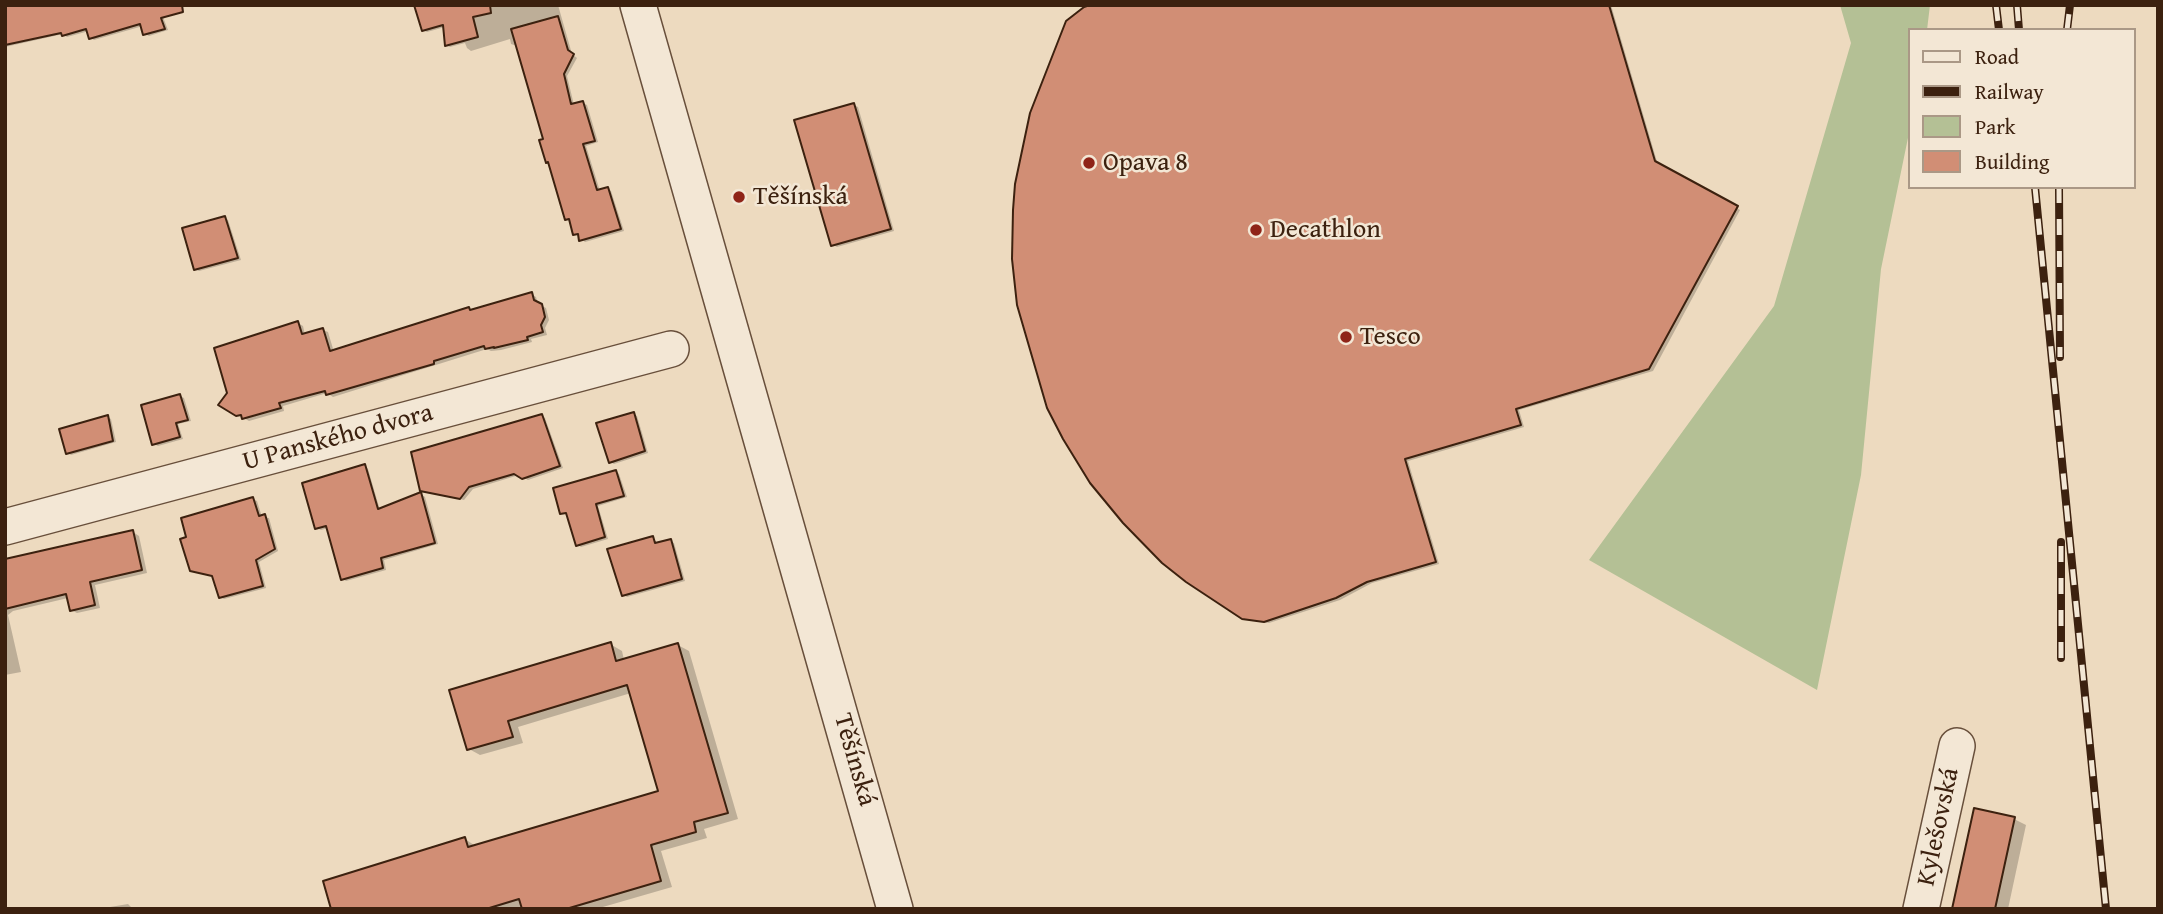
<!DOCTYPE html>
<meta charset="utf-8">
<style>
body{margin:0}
#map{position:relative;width:2163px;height:914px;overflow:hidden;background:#eddabf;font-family:"Gentium Book Plus",serif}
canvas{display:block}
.frame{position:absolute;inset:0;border:7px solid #3c210f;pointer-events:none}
.legend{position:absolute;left:1908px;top:28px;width:228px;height:161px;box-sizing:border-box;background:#f3e7d5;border:2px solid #aa9886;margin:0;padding:9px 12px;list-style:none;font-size:21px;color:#3c210f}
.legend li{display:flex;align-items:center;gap:14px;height:35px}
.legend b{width:35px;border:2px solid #aa9886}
</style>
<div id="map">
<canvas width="2163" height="914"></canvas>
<div class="frame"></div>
<ul class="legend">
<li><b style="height:9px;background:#f3e7d5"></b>Road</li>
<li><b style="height:9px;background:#3c210f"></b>Railway</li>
<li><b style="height:19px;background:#b4c095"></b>Park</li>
<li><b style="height:19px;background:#d18e75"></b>Building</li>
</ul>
</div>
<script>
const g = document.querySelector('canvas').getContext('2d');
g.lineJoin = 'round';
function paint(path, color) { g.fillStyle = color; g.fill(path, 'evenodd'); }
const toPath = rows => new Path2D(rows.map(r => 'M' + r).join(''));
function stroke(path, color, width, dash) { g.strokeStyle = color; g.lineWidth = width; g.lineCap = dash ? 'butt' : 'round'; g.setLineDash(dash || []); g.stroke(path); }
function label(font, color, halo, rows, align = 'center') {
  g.font = font + ' "Gentium Book Plus",serif'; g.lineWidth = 5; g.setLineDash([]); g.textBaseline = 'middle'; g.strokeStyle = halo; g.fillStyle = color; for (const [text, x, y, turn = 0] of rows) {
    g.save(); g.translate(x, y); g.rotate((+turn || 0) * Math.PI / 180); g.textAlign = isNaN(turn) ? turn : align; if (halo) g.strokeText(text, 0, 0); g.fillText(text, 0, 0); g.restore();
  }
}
paint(toPath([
 [1840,5,1930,5,1927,30,1909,30,1909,133,1881,269,1861,475,1817,690,1589,560,1774,306,1851,43]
]), '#b4c095');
paint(toPath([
 [5,5,163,17,168,30,149,36,145,34,143,26,94,40,91,38,89,31,67,37,63,34,5,47],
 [416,5,558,5,572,54,577,58,567,76,574,105,583,103,587,105,598,142,586,146,600,191,608,189,611,191,624,231,585,242,575,233,571,221,567,219,517,46,511,44,510,39,471,51,467,48,465,43,450,47,446,45,445,27,427,32,423,30],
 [1098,5,1611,5,1658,165,1740,210,1653,371,1519,410,1524,427,1408,461,1439,564,1372,583,1340,600,1269,623,1247,620,1187,581],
 [854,105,858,107,894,231,837,247,833,245],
 [225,218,228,220,241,260,199,271,195,269],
 [531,294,536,297,538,304,546,308,549,320,545,328,547,335,531,339,532,342,501,350,491,351,487,349,333,397,327,393,283,406,284,411,249,421,221,405,298,323,303,326,305,335,323,330,328,332,334,352,469,309,472,311],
 [180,396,184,398,191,421,178,424,183,439,158,446,154,444],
 [633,414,637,416,648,453,614,464,610,462],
 [541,416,545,418,563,468,528,480,519,475,473,489,464,500,421,490],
 [107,417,111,419,116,442,71,455,68,453],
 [365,466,368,469,380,510,421,494,425,497,438,544,384,560,386,570,346,581,343,579,328,528,321,530,317,528],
 [616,471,619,474,627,497,598,506,608,539,581,547,578,545,569,514,562,513],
 [253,499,257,501,262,517,269,518,278,551,259,562,266,588,224,599,220,597,214,576,191,570],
 [133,532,139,536,147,573,95,585,100,608,77,613,71,610,68,598,13,611,8,615,21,672,5,675,5,560],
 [653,538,658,544,671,541,674,543,685,581,627,597,624,595],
 [610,644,622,651,624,660,678,645,689,651,738,819,704,829,707,838,661,851,672,887,596,909,524,909,523,907,516,909,333,909,465,839,477,847,660,792,631,693,518,727,523,743,480,755,469,749],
 [2014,819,2026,825,2008,909,1954,909],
 [128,904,133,909,98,909]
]), '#0003');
const building = toPath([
 [5,5,182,5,183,12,161,18,165,29,143,35,140,24,89,39,86,29,62,36,61,33,5,45,5,5],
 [414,5,490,5,491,13,473,17,478,37,445,46,443,25,422,31,414,5],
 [1090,5,1609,5,1655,161,1738,206,1649,369,1516,409,1521,425,1405,459,1436,562,1367,582,1336,598,1264,622,1242,619,1186,582,1162,563,1123,523,1090,483,1063,439,1047,408,1017,305,1012,259,1013,210,1015,184,1030,113,1066,21,1084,7,1090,5],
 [558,16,568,50,574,54,564,74,571,104,583,101,595,141,583,144,597,190,608,187,621,229,579,241,578,234,573,235,569,219,565,220,548,162,546,163,539,140,543,139,511,29,558,16],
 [854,103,891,229,831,246,794,120,854,103],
 [225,216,238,258,194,270,182,228,225,216],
 [532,292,534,300,542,304,545,317,541,325,543,332,527,337,528,340,494,348,494,347,485,349,484,346,434,361,434,364,326,395,325,391,279,403,281,408,242,419,241,415,236,416,218,405,227,393,214,348,298,321,302,334,323,328,330,351,469,307,470,310,532,292],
 [180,394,188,420,176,423,180,437,152,445,141,405,180,394],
 [634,412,645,451,609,463,596,423,634,412],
 [542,414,560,466,522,479,514,474,469,487,460,499,420,491,411,452,542,414],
 [108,415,113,441,66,454,59,429,108,415],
 [365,464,378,509,421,492,435,543,381,558,383,568,341,580,326,526,315,529,302,483,365,464],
 [616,470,624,496,596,504,605,537,576,546,566,513,560,514,553,488,616,470],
 [253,497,259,516,265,514,275,549,256,560,263,586,219,598,212,576,190,571,180,539,186,537,181,518,253,497],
 [133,530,142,570,90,582,95,605,70,611,66,594,5,609,5,559,133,530],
 [653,536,655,543,671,539,682,579,622,596,607,549,653,536],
 [611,642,616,661,678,643,728,813,694,822,696,832,651,845,661,881,566,909,522,909,519,899,486,909,331,909,323,881,465,837,468,847,658,791,627,685,508,721,513,737,467,750,449,690,611,642],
 [1974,808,2015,817,1995,909,1952,909,1974,808]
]);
paint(building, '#d18e75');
stroke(building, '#3c210f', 2);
const minor = toPath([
 [638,5,895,909],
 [5,527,671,349],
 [1921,909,1957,746]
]);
stroke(minor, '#684f3b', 38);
stroke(minor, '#f3e7d5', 35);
const rail = toPath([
 [1996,5,1999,30],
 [2017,5,2019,30],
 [2067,30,2070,5],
 [2035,187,2106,909],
 [2059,187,2060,357],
 [2061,658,2061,542]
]);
stroke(rail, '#3c210f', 8);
stroke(rail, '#f3e7d5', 5, [16]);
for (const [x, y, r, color] of [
 [1089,163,7,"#8f2418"],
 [739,197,7,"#8f2418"],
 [1256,230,7,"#8f2418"],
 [1346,337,7,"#8f2418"]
]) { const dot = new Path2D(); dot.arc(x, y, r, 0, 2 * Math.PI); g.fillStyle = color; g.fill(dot); stroke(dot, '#f3e7d5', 2.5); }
label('26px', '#3c210f', '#f3e7d5', [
 ["Opava 8",1103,163],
 ["Těšínská",753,197],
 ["Decathlon",1270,230],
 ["Tesco",1360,337]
], 'left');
label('26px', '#3c210f', '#f3e7d5', [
 ["U Panského dvora",338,438,-15],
 ["Těšínská",854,760,74],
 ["Kylešovská",1939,827,-78]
]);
</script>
